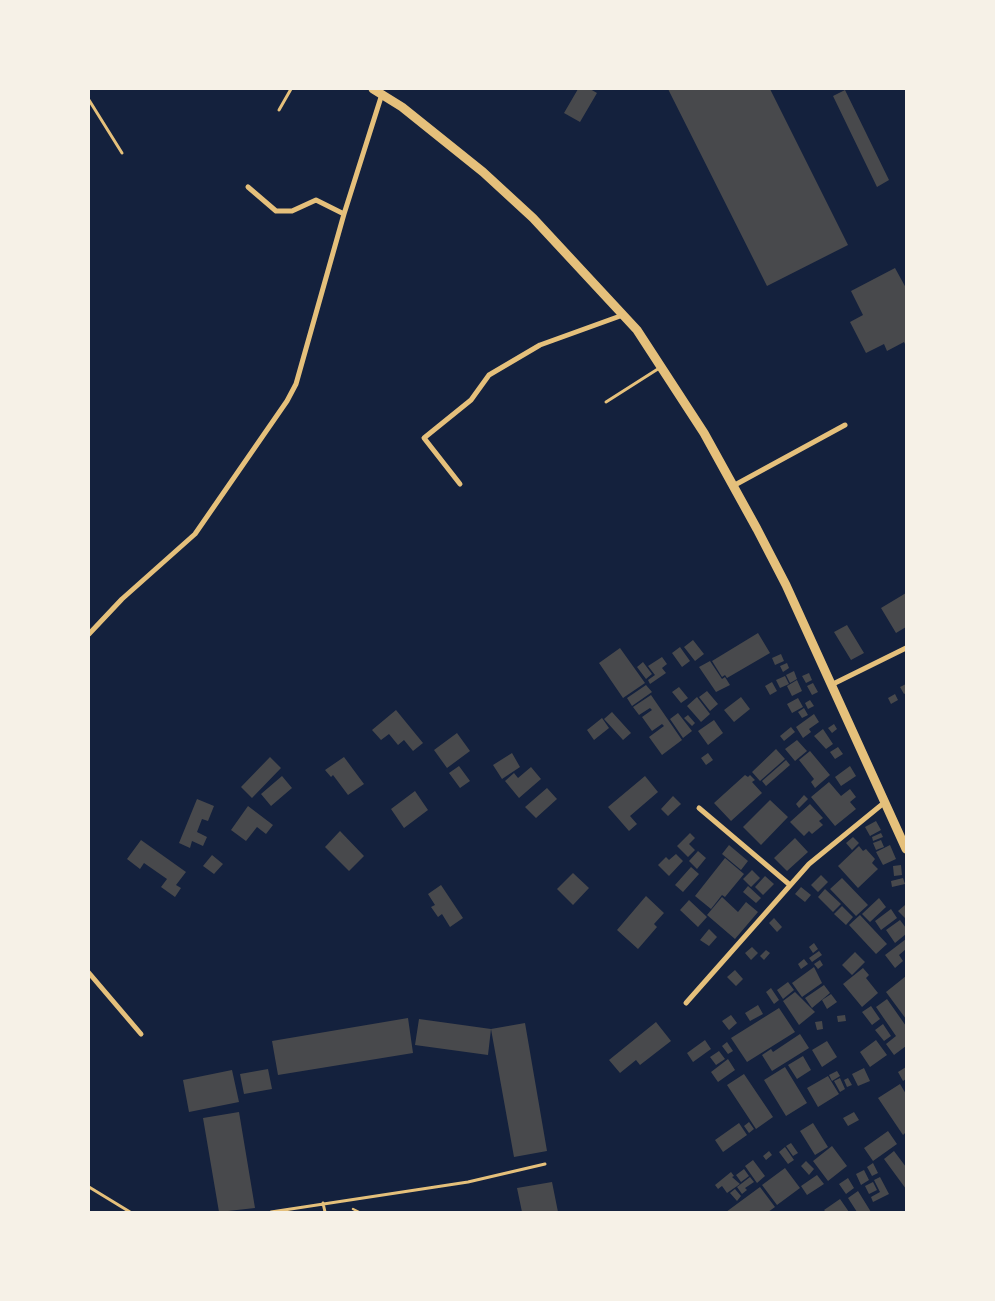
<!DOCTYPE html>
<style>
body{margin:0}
#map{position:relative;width:995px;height:1301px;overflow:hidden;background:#14213d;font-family:Inter,sans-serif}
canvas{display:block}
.frame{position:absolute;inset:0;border:90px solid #f6f1e7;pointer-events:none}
</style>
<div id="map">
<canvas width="995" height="1301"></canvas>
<div class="frame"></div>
</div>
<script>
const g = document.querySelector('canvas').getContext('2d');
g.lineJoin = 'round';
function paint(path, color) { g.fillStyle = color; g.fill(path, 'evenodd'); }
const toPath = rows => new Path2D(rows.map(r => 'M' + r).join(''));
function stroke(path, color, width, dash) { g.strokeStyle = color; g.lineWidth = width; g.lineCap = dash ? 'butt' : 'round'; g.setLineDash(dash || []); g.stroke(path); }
paint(toPath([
 [578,89,590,89,597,93,580,122,564,113],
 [668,89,770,89,848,245,767,286],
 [845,90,889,180,877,187,833,96],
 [895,268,906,288,906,346,904,342,887,351,884,344,866,353,850,322,863,315,851,291],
 [906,593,906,627,896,633,881,608],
 [847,625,864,653,851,660,834,632],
 [758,633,770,653,727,678,725,675,722,677,712,661],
 [693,640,704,654,695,661,684,647],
 [680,647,690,661,682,667,672,653],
 [620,648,645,683,623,698,599,663],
 [781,654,784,661,775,665,772,658],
 [662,657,667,664,662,668,666,673,650,684,648,680,655,675,648,666],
 [710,661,722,679,725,677,730,685,716,692,699,667],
 [643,662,652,674,646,679,637,667],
 [787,663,789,668,783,672,780,666],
 [794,671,797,679,790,683,786,675],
 [809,673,812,680,806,683,802,676],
 [785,676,789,684,780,688,776,680],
 [797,680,802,691,792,696,787,686],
 [772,682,777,691,770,695,765,686],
 [813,683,818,692,812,695,807,686],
 [906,684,906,693,904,694,900,687],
 [646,685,652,692,632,706,627,698],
 [679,687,688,698,681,703,672,692],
 [707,691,718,704,710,711,699,697],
 [895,694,898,700,891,704,888,698],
 [651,695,682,740,662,755,649,737,664,726,662,724,652,731,642,717,652,710,650,708,639,715,633,707],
 [697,697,710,714,701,722,687,706],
 [741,697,750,709,734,722,724,710],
 [798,698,803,707,792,713,787,704],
 [810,700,814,706,808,709,805,703],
 [804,708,808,715,802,718,798,712],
 [396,710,423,743,413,751,404,740,398,745,389,734,381,740,372,730],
 [612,712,631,733,623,740,604,719],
 [678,713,692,731,683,738,670,719],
 [814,714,819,722,809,729,811,732,803,738,796,727],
 [688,715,695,723,692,726,684,718],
 [602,718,609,728,594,740,587,730],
 [714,720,723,733,708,745,698,731],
 [834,724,837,729,832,733,828,728],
 [791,727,795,732,784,741,780,736],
 [823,729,833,744,826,749,814,736],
 [457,733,470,751,447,768,434,750],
 [797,740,807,751,795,761,785,749],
 [838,747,843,754,835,759,830,752],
 [776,749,785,759,760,781,752,772],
 [810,751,830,775,815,788,811,782,814,779,799,760],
 [512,753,520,767,502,779,493,765],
 [708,753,713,760,706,765,701,758],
 [270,757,281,768,252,798,241,787],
 [344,757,364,784,348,795,333,775,331,777,325,770],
 [786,760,790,765,766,786,762,781],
 [459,766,470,781,460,788,449,773],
 [850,766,856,776,841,786,835,777],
 [531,767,541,779,519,798,505,781,514,773,518,778],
 [745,775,748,777,750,775,755,780,752,782,762,793,731,821,714,803],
 [282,776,292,788,271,806,261,794],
 [645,776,658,792,630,816,637,824,629,831,608,807],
 [829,782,841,796,850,789,856,797,850,802,856,809,835,826,811,797],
 [547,788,557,799,536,818,525,807],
 [415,791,428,810,404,828,391,809],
 [804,795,808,799,799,808,796,804],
 [673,796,681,804,668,816,661,809],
 [197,799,214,806,208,821,202,819,197,832,207,837,203,846,192,841,190,848,179,843],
 [770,800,788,817,761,845,743,827],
 [810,804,823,818,819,821,823,825,812,834,809,831,804,836,790,822],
 [248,806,273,825,266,834,257,827,246,841,231,830],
 [876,821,881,830,870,836,865,827],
 [340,831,364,856,349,871,325,847],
 [690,833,695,838,689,844,695,850,688,857,677,846],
 [881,833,883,837,873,841,872,837],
 [853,837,859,843,852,850,846,843],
 [795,838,808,852,787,871,774,858],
 [141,840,186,872,176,885,181,888,175,897,161,887,167,879,144,863,140,869,127,859],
 [881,840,884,847,876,850,873,843],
 [729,845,748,861,741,870,722,854],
 [890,845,896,859,883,865,876,852],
 [859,846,863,851,866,849,875,859,872,863,878,869,858,888,838,866],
 [698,851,706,858,697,869,689,861],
 [676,854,683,861,669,876,658,865,666,857,669,860],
 [212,855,223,864,214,874,203,866],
 [725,858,744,874,725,897,722,895,711,909,695,896],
 [901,865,902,875,894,876,893,866],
 [691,867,699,874,683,892,675,885],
 [752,870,760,878,751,887,743,879],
 [573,873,589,888,573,905,557,889],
 [821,875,828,882,818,892,811,885],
 [765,876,774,884,763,895,755,887],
 [842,878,868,905,856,916,830,889],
 [903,878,905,884,892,887,891,881],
 [441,885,463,918,450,927,442,914,438,917,431,907,435,905,428,894],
 [748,886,761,898,756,903,743,892],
 [801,887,811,895,805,902,795,894],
 [825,889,841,904,833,912,818,897],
 [646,896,664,913,654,924,657,927,638,949,617,930],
 [722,897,738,912,746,902,758,912,735,939,707,915],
 [879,898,886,907,870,922,862,914],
 [689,900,707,917,698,927,680,910],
 [905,905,906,906,905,918,898,911],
 [842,906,853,917,846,925,834,914],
 [891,909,897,918,881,930,875,921],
 [860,915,887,944,876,954,849,925],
 [774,918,782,927,777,932,769,923],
 [900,920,906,928,906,934,895,943,886,930],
 [709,929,717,937,709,946,700,940],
 [906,939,906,949,899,955,903,961,895,968,885,955],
 [814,943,818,949,813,953,809,947],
 [752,947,758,953,751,960,745,953],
 [766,950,770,953,764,960,760,956],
 [819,951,822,955,812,962,809,958],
 [855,952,865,962,852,975,842,965],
 [804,959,808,964,801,969,798,964],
 [820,960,823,965,818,969,814,964],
 [814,967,822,983,802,997,792,983],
 [863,968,869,975,866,978,878,993,862,1007,843,984],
 [735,970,743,979,736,986,727,977],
 [906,976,906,1019,886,992],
 [788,982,794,990,783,999,777,990],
 [824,985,830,993,812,1008,805,998],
 [771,988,779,1000,774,1004,766,992],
 [795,992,815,1012,799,1025,783,1001],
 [831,994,837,1002,827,1009,822,1000],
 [887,999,906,1026,906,1046,894,1055,886,1044,896,1036,876,1007],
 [758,1005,763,1014,750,1021,745,1013],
 [871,1006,880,1019,872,1025,862,1012],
 [779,1008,795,1032,747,1062,731,1038],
 [731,1015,737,1023,729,1030,722,1021],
 [845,1015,846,1021,838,1022,837,1016],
 [408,1018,413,1053,278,1075,272,1041],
 [419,1019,491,1029,525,1023,547,1151,514,1157,491,1029,488,1055,415,1045],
 [822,1021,823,1029,817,1030,815,1022],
 [656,1022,671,1041,640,1065,636,1060,620,1073,609,1060],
 [883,1024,891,1036,884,1041,875,1030],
 [800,1034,809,1048,772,1071,762,1055,771,1049,773,1052],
 [705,1040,711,1049,693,1062,687,1053],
 [876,1040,887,1055,870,1067,860,1052],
 [827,1041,837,1057,822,1067,812,1050],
 [727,1042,733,1051,728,1054,722,1046],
 [719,1051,725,1059,716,1065,710,1057],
 [803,1056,811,1070,797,1079,788,1065],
 [728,1059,735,1070,718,1082,711,1072],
 [785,1067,807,1103,786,1116,764,1080],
 [906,1067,906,1079,903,1081,898,1072],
 [864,1068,870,1081,858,1086,852,1074],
 [268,1069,272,1089,244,1094,240,1074],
 [232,1070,239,1102,189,1112,183,1080],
 [837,1071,840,1076,832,1081,829,1075],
 [744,1074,773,1117,756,1129,727,1085],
 [828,1076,839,1094,818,1107,807,1088],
 [840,1078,845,1089,840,1092,834,1081],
 [848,1078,852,1085,847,1087,844,1080],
 [900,1084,906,1094,906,1132,903,1135,878,1098],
 [239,1112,255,1208,219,1212,203,1118],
 [854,1112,859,1120,848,1126,843,1118],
 [749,1122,754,1129,749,1133,744,1126],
 [739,1123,747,1135,723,1152,715,1140],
 [813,1123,828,1147,815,1155,800,1131],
 [888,1131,897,1144,873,1161,864,1148],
 [791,1143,798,1153,793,1156,786,1146],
 [832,1146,847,1166,828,1181,813,1161],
 [785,1147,794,1160,788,1164,779,1152],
 [769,1151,772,1155,766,1160,763,1156],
 [894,1151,906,1167,906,1189,884,1159],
 [753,1160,765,1176,757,1183,745,1166],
 [806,1161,814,1169,809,1175,801,1166],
 [873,1163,878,1173,872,1176,867,1167],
 [785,1168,800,1188,777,1205,762,1185],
 [744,1169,749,1176,741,1182,736,1175],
 [864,1170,869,1180,861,1185,856,1174],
 [731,1172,734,1176,732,1177,740,1184,727,1193,722,1186,718,1189,715,1185],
 [817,1175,824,1184,807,1195,801,1186],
 [750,1177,754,1182,745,1188,747,1190,742,1194,737,1187],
 [880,1177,889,1194,873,1202,871,1197,880,1192,874,1180],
 [848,1178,854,1188,846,1194,839,1184],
 [552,1182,558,1212,522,1212,517,1188],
 [873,1182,877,1190,869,1194,865,1186],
 [760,1187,775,1207,768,1212,726,1212],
 [735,1189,741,1196,737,1201,730,1193],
 [858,1191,871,1212,857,1212,848,1198],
 [840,1199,849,1212,826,1212,824,1210]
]), '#48494c');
stroke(toPath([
 [353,1209,359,1212]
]), '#e5c07b', 2.5);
stroke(toPath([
 [89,100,122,153],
 [279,110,291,89],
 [606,402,661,367],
 [89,1187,130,1212],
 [323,1203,325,1212],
 [271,1212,468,1182,545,1164]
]), '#e5c07b', 3);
stroke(toPath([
 [248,187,276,211,292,211,316,200,344,214],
 [460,484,424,438,471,400,489,375,540,345,623,315],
 [733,486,845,425],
 [89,634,122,599,195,534,287,401,296,384,344,214,382,94],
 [831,685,906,648],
 [699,808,790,885],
 [89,973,141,1034],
 [686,1003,809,864,885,802]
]), '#e5c07b', 5);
stroke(toPath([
 [373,89,402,107,483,172,533,218,637,330,704,433,757,529,786,585,906,849]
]), '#e5c07b', 9);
</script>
